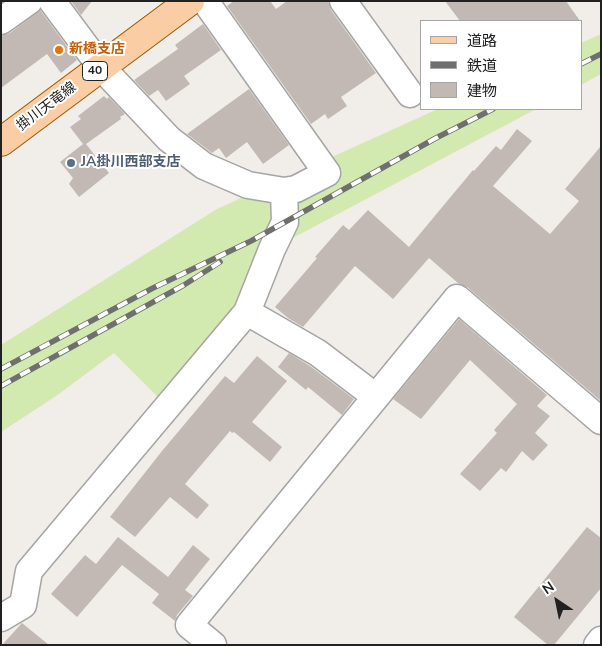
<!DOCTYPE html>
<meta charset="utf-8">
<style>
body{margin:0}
#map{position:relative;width:602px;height:646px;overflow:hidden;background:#f1ede8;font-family:"Nunito Sans","Noto Sans JP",sans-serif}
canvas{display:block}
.frame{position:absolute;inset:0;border:2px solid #212121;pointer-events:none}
.legend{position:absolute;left:420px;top:20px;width:162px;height:90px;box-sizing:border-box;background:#fff;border:1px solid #a6a6a6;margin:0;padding:6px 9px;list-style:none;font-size:15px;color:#212121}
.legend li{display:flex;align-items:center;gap:10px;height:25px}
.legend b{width:25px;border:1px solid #a6a6a6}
.north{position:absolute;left:532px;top:576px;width:50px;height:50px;-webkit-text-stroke:4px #fff;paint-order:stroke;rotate:326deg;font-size:14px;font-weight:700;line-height:20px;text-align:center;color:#212121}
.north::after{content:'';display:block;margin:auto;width:18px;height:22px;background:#212121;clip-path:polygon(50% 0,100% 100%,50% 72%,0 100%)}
</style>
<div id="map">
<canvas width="602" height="646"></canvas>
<div class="frame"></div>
<ul class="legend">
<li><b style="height:6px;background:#facda4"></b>道路</li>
<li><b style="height:6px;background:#6f6f6f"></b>鉄道</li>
<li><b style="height:14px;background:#c2b9b4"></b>建物</li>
</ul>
<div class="north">N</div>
</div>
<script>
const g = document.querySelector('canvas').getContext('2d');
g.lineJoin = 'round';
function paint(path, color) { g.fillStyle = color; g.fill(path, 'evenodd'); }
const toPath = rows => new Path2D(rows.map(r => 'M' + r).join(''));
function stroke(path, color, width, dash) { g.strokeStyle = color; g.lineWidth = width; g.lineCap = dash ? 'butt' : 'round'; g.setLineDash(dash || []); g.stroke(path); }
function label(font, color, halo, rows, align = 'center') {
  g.font = font + ' "Nunito Sans","Noto Sans JP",sans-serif'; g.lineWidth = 4; g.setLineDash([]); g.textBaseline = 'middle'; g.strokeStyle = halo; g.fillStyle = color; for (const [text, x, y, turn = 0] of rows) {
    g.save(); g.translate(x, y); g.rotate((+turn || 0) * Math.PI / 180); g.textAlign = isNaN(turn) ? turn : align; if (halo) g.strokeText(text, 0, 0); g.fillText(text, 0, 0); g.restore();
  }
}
paint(toPath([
 [601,34,601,74,581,85,581,43],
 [438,109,536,109,272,249,247,312,162,401,114,353,56,396,1,432,1,345,217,209]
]), '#d2e9b0');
paint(toPath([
 [71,1,92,1,81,15],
 [234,1,270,1,276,9,287,1,328,1,331,10,376,73,341,97,347,106,328,119,325,114,311,124,227,6],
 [445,1,566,1,580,21,460,21],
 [40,10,77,60,61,73,47,54,1,88,1,36,10,33],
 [203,24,221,50,184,76,190,84,166,101,158,90,149,96,134,80,178,49,175,45],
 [249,89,289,145,263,164,247,142,226,158,219,148,212,153,187,134],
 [104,96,107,99,109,97,125,114,120,117,121,119,86,144,109,173,79,197,69,184,73,178,60,162,83,144,70,127,81,119,78,116],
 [517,129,532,141,493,186,550,234,579,201,565,189,601,146,601,401,467,287,458,283,429,258,393,299,355,266,303,327,288,318,275,307,317,258,315,257,343,225,349,230,368,210,409,247,473,170,474,171,496,146,501,150],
 [459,319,547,395,537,406,550,416,535,433,548,445,533,461,522,451,506,472,501,468,480,491,460,474,497,433,494,430,517,404,470,360,421,419,393,399],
 [289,353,310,366,354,399,342,415,308,387,306,390,278,367],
 [257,356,287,381,252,422,282,447,270,462,234,432,232,433,230,431,185,484,209,505,197,519,170,497,135,537,110,517,162,451,225,376,234,383],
 [587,527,601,538,601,588,554,645,548,645,514,617],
 [118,537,168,577,193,545,210,559,185,590,193,596,177,615,175,621,152,603,159,594,122,565,77,617,51,594,85,555,96,564],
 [22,623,49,645,2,645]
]), '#c2b9b4');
const minor = toPath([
 [52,1,101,67,169,139,204,166,248,185,284,191],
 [343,1,410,94],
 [1,21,29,1],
 [247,312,318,353,376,397],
 [1,618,23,605,29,571,247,312,272,249,285,222,284,191,296,189,327,173,205,1],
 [213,645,189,625,457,298,601,421],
 [597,645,601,640]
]);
const primary = toPath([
 [1,142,190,1]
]);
stroke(minor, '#a5a5a5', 29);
stroke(primary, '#9b5a03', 30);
stroke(minor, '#fff', 26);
stroke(primary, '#facda4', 28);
const rail = toPath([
 [581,64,601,54],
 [1,369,153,288,251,241,436,138,493,109],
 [1,386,184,285,220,262]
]);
stroke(rail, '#6f6f6f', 5.5);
stroke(rail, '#fff', 4, [11]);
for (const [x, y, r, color] of [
 [59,50,5,"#e8710a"],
 [71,163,5,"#5c6f8a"]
]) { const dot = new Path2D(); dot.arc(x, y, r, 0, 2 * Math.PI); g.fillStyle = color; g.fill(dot); stroke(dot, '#fff', 2); }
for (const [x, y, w] of [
 [95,71,25]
]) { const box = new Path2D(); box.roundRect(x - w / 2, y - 9.5, w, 19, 4); g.fillStyle = '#fff'; g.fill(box); stroke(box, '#212121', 1); }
label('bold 12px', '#212121', null, [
 ["40",95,71]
]);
label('bold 14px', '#c56008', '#fff', [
 ["新橋支店",69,50]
], 'left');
label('14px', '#212121', '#fff', [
 ["掛川天竜線",47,107,-37]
]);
label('bold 14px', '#4e5e75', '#fff', [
 ["JA掛川西部支店",81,163]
], 'left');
</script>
